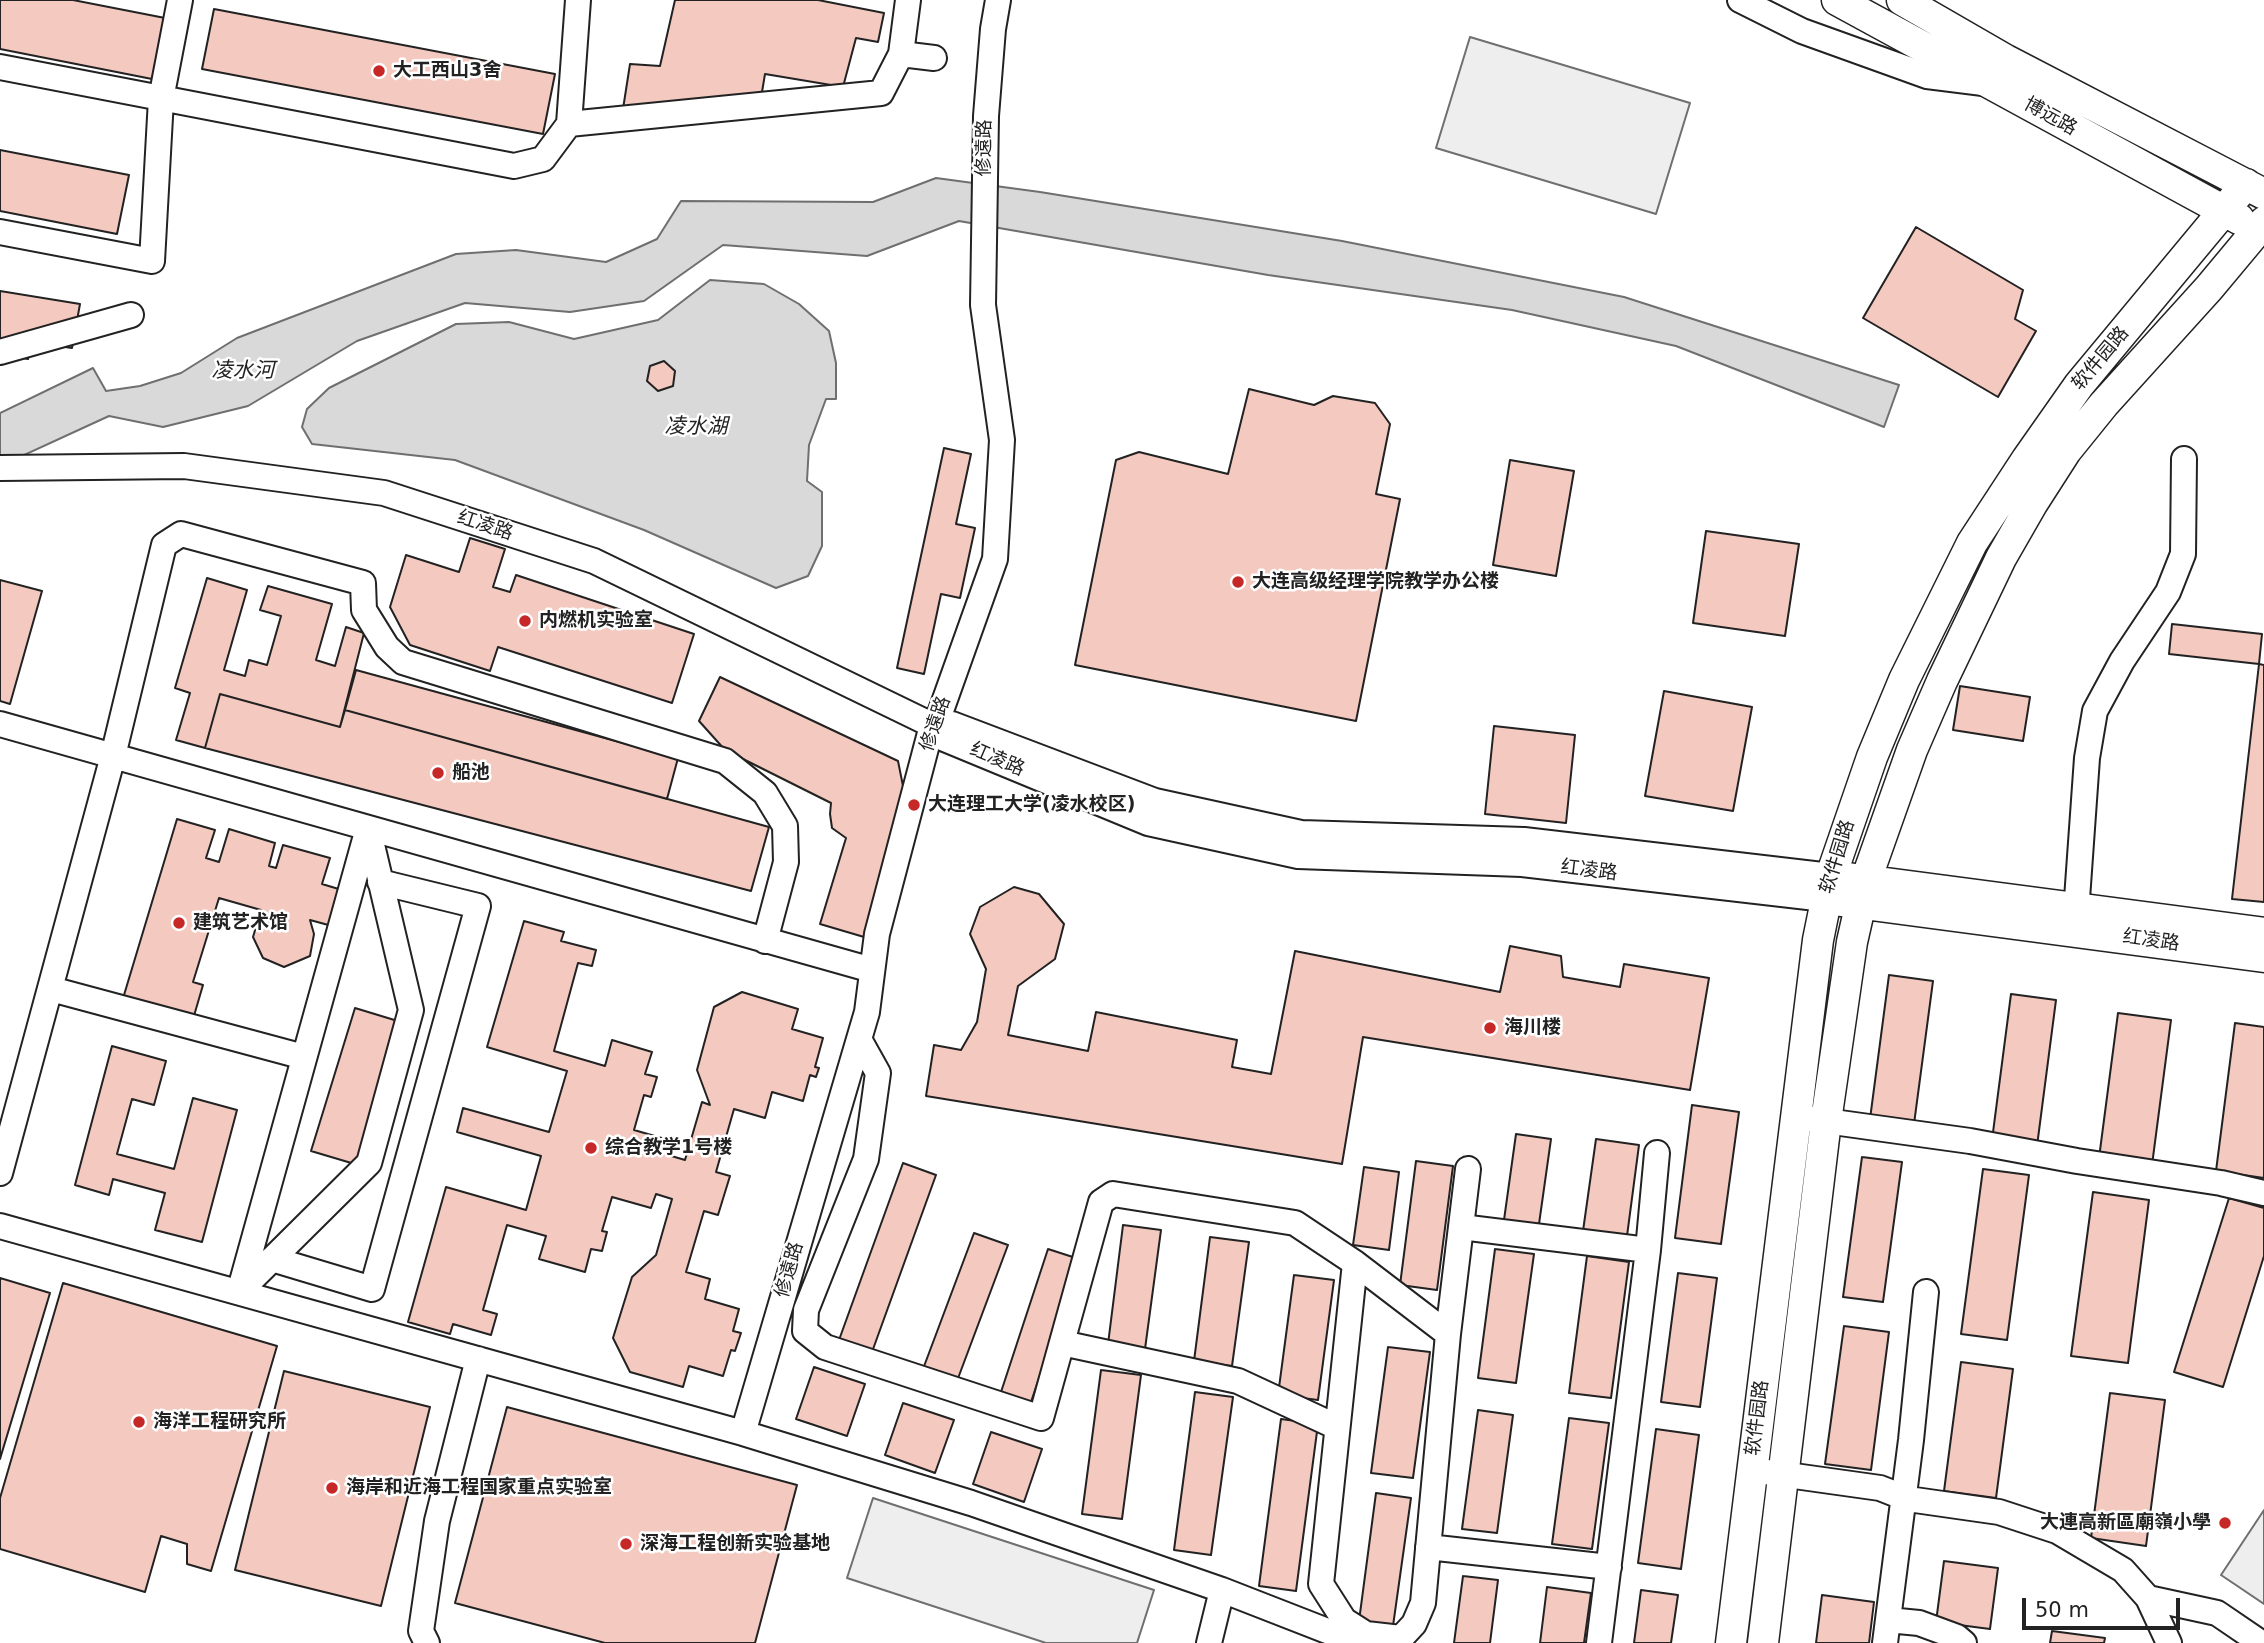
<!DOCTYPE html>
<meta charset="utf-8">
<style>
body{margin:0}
#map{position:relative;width:2264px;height:1643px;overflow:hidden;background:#fff;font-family:"DejaVu Sans",sans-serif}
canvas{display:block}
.scale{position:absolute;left:2022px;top:1598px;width:158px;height:32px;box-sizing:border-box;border:4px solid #222;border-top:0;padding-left:9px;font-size:21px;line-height:24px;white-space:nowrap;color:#222;-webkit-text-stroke:5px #fff;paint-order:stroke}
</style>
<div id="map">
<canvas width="2264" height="1643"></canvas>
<div class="scale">50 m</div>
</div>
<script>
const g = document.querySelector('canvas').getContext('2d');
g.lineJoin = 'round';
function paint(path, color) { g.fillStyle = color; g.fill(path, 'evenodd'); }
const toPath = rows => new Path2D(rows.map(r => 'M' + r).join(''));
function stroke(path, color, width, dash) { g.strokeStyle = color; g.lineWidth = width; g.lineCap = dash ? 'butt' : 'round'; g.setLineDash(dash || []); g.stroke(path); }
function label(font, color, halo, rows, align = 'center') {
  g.font = font + ' "DejaVu Sans","Noto Sans SC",sans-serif'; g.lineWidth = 5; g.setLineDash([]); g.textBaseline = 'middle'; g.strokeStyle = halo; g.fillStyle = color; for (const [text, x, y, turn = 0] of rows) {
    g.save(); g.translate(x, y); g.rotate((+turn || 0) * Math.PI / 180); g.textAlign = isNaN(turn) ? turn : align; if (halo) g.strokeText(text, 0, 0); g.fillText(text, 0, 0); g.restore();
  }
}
const green = toPath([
 [1470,37,1690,103,1656,214,1436,148,1470,37],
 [873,1498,1154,1590,1137,1643,1046,1643,847,1578,873,1498],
 [2264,1510,2264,1604,2221,1575,2264,1510]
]);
paint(green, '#eee');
stroke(green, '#6f6f6f', 2);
const water = toPath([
 [936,178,1040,192,1342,241,1624,297,1899,385,1884,427,1676,346,1512,310,1268,275,959,221,867,256,723,245,644,301,570,312,465,303,357,341,248,406,163,427,109,416,0,466,0,413,93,368,106,391,140,386,181,373,237,338,456,254,516,250,606,262,657,239,681,201,873,202,936,178],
 [710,280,764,284,799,304,829,331,836,363,836,399,826,399,809,445,807,481,822,492,822,546,808,576,776,588,644,530,455,460,312,444,302,427,307,409,329,388,456,324,509,322,574,339,658,320,710,280]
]);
paint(water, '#d9d9d9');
stroke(water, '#6f6f6f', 2);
const building = toPath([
 [0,0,73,0,165,18,152,79,0,49,0,0],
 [675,0,818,0,884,13,878,42,856,38,843,87,765,74,762,92,731,98,623,109,630,64,660,66,675,0],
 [214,9,555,74,543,134,202,69,214,9],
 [0,150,129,175,117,234,0,211,0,150],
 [1916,227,2023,290,2015,319,2036,331,1998,397,1863,318,1916,227],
 [0,291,80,304,72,348,31,342,28,359,0,354,0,291],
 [664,361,675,371,673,386,658,391,647,381,650,366,664,361],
 [1249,389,1314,405,1333,396,1375,403,1390,424,1376,494,1400,499,1356,721,1075,665,1116,460,1139,452,1228,474,1249,389],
 [944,448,971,454,956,524,975,528,960,598,941,594,924,674,897,668,944,448],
 [1510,460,1574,471,1556,576,1493,565,1510,460],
 [1706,531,1799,544,1785,636,1693,623,1706,531],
 [470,538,505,549,493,587,510,592,516,575,694,634,672,703,498,647,490,671,410,645,390,607,406,555,459,572,470,538],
 [207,578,247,590,224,670,245,676,249,660,267,665,281,616,260,610,268,586,332,604,316,660,335,666,346,627,364,633,340,727,220,694,205,748,176,740,190,693,175,688,207,578],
 [0,580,42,591,10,704,0,701,0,580],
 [2172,624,2262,634,2259,664,2169,654,2172,624],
 [2259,664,2264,665,2264,902,2232,899,2259,664],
 [356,670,678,758,667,799,345,710,356,670],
 [720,677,898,761,905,796,864,937,820,924,846,838,832,828,830,814,831,803,725,750,699,721,720,677],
 [1960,686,2030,697,2023,741,1953,730,1960,686],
 [1664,691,1752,707,1733,811,1645,796,1664,691],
 [220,694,340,727,345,710,769,827,751,891,205,748,220,694],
 [1494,726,1575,735,1566,823,1485,814,1494,726],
 [177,819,215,830,206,858,219,862,229,829,275,843,269,866,276,868,283,845,330,858,322,884,342,890,332,926,310,920,314,934,310,956,284,967,263,958,253,937,261,910,219,898,193,982,203,985,191,1026,121,1005,177,819],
 [1014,887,1039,894,1064,924,1055,959,1018,986,1008,1035,1088,1051,1096,1012,1237,1040,1232,1067,1271,1074,1295,951,1500,992,1510,946,1561,956,1563,977,1620,987,1624,964,1709,978,1690,1090,1363,1037,1342,1164,926,1096,934,1045,961,1050,977,1022,986,969,970,934,980,907,1014,887],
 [524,921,564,932,561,941,596,950,592,966,578,963,554,1051,605,1066,612,1040,652,1052,645,1074,657,1077,651,1097,644,1095,634,1130,672,1141,668,1155,685,1160,702,1102,710,1105,697,1070,714,1007,742,992,798,1009,792,1029,823,1038,815,1067,819,1068,816,1077,810,1075,803,1101,772,1092,765,1118,734,1109,716,1172,730,1176,718,1215,704,1211,686,1272,710,1279,705,1299,739,1309,733,1331,741,1333,735,1351,731,1350,723,1376,689,1366,683,1387,630,1372,613,1338,632,1277,656,1255,672,1199,656,1194,651,1208,612,1197,602,1231,607,1232,602,1251,591,1249,585,1272,539,1259,546,1236,507,1225,483,1310,497,1314,491,1335,453,1324,450,1334,408,1322,446,1187,526,1210,541,1156,457,1132,463,1108,549,1132,567,1071,487,1047,524,921],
 [1889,975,1933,981,1914,1124,1870,1119,1889,975],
 [2011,994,2056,1000,2037,1146,1992,1140,2011,994],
 [355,1008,401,1022,358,1165,311,1151,355,1008],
 [2118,1013,2171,1020,2152,1165,2099,1158,2118,1013],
 [2235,1023,2264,1027,2264,1178,2216,1171,2235,1023],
 [112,1046,166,1061,154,1105,132,1099,117,1154,174,1169,193,1098,237,1110,202,1242,155,1230,165,1193,113,1179,109,1195,75,1185,112,1046],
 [1692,1105,1739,1112,1721,1244,1675,1238,1692,1105],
 [1516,1134,1551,1139,1539,1224,1504,1220,1516,1134],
 [1596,1139,1639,1145,1627,1236,1583,1231,1596,1139],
 [1862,1157,1902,1162,1883,1302,1843,1297,1862,1157],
 [1416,1161,1453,1166,1437,1290,1400,1285,1416,1161],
 [903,1163,936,1175,872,1352,839,1340,903,1163],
 [1364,1167,1399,1172,1389,1250,1353,1245,1364,1167],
 [1983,1169,2029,1175,2007,1340,1961,1334,1983,1169],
 [2093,1192,2149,1200,2128,1363,2071,1356,2093,1192],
 [2229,1198,2264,1208,2264,1256,2223,1387,2174,1372,2229,1198],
 [1123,1225,1161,1230,1145,1349,1108,1344,1123,1225],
 [974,1233,1008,1245,957,1381,923,1369,974,1233],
 [1210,1237,1249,1242,1232,1366,1194,1361,1210,1237],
 [1048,1249,1079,1259,1031,1402,1001,1392,1048,1249],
 [1495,1249,1534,1254,1516,1383,1478,1378,1495,1249],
 [1587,1256,1629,1262,1611,1398,1569,1393,1587,1256],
 [1678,1273,1717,1278,1700,1407,1661,1402,1678,1273],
 [1294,1275,1334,1280,1318,1400,1278,1395,1294,1275],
 [0,1278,50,1293,0,1459,0,1278],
 [63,1283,277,1346,211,1571,187,1564,187,1544,161,1536,145,1592,0,1549,0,1498,63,1283],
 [1844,1326,1889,1332,1871,1470,1825,1464,1844,1326],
 [1388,1347,1430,1352,1413,1478,1371,1473,1388,1347],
 [1961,1362,2013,1369,1996,1498,1944,1491,1961,1362],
 [814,1367,865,1384,847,1436,796,1419,814,1367],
 [1101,1370,1141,1375,1122,1519,1082,1514,1101,1370],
 [284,1371,430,1407,381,1606,235,1570,284,1371],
 [1195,1392,1233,1397,1211,1555,1174,1550,1195,1392],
 [2110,1393,2165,1400,2146,1546,2091,1538,2110,1393],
 [903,1403,954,1420,935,1473,885,1455,903,1403],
 [507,1407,797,1485,755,1643,605,1643,455,1603,507,1407],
 [1478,1410,1513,1415,1497,1533,1462,1529,1478,1410],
 [1569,1418,1609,1423,1592,1549,1552,1544,1569,1418],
 [1281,1419,1318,1424,1296,1591,1259,1586,1281,1419],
 [1656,1429,1699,1435,1681,1569,1638,1563,1656,1429],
 [991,1432,1042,1449,1024,1502,973,1484,991,1432],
 [1376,1493,1411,1498,1393,1626,1359,1621,1376,1493],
 [1944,1561,1998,1568,1990,1629,1936,1622,1944,1561],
 [1463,1576,1498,1580,1490,1643,1454,1643,1463,1576],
 [1547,1587,1591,1593,1584,1643,1540,1643,1547,1587],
 [1641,1590,1678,1595,1671,1643,1634,1643,1641,1590],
 [1822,1595,1874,1602,1869,1643,1816,1643,1822,1595],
 [2052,1631,2105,1638,2104,1643,2050,1643,2052,1631]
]);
paint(building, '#f3c9c0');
stroke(building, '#222', 2);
const minor = toPath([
 [1740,0,1802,31,1927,76,1983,83],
 [901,54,908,0],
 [0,67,514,166,543,159,569,124,881,93,901,54,934,58],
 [569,124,578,0],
 [0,232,152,261,161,99,180,0],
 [0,352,131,315],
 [0,468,184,466,384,493,594,561,934,726],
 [0,724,872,970],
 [952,724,1155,801,1301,833,1524,840,1831,876],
 [930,733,1148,823,1298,856,1522,864,1825,899],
 [2075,927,2087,758,2095,711,2122,661,2168,592,2183,554,2184,459],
 [51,989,304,1057],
 [859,1039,878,1073,866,1159,806,1310,805,1331,825,1347,1041,1418,1101,1202,1113,1194,1295,1223,1355,1263,1448,1334],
 [1797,1117,1970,1141,2077,1161,2221,1183,2264,1193],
 [0,1173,113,756,164,545,181,534,363,583,364,610,387,647,403,662,725,761,765,793,785,826,786,862,765,941],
 [0,1226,743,1433,971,1503,1222,1590,1358,1643],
 [1461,1227,1648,1250],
 [272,1259,372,1289,478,906,380,882],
 [1355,1263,1321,1584,1344,1620,1366,1634,1401,1638,1414,1624,1423,1603,1448,1334,1468,1169],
 [240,1289,367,832],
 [239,1292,369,1163,411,1010,368,828],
 [1062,1343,1238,1381,1337,1427],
 [743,1433,867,1012,877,934,930,733,938,719,995,559,1002,440,983,305,986,116,993,29,998,0],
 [1766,1472,1880,1488,1908,1499,1999,1512,2057,1531,2123,1570,2148,1598,2169,1643],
 [1428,1547,1609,1567],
 [2148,1598,2217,1613,2261,1643],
 [1888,1620,1919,1623,1957,1637,1964,1643],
 [427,1643,421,1631,437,1521,478,1359],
 [1209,1643,1222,1590],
 [1599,1643,1648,1250,1657,1153],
 [1885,1643,1911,1440,1926,1292]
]);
const major = toPath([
 [1837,0,2239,219],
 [1902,0,2006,60,2264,194],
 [1848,878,2264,933],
 [1841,901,2264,957],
 [1731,1643,1818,940,1831,876,1872,757,1904,680,1972,543,2027,459,2079,385,2246,184],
 [1763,1643,1826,1121,1852,942,1866,880,1912,750,1942,681,2001,558,2032,504,2066,451,2104,404,2209,288,2264,222]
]);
stroke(minor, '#222', 28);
stroke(major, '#222', 33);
stroke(minor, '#fff', 24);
stroke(major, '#fff', 30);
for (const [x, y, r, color] of [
 [379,71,7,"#c62828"],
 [1238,582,7,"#c62828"],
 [525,621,7,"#c62828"],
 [438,773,7,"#c62828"],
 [914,805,7,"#c62828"],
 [179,923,7,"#c62828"],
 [1490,1028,7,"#c62828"],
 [591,1148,7,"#c62828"],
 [139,1422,7,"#c62828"],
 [332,1488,7,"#c62828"],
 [2225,1523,7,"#c62828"],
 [626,1544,7,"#c62828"]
]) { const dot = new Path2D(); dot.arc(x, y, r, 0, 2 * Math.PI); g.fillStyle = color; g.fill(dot); stroke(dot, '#fff', 2.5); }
label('bold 19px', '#222', '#fff', [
 ["大工西山3舍",393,71],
 ["大连高级经理学院教学办公楼",1252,582],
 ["内燃机实验室",539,621],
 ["船池",452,773],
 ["大连理工大学(凌水校区)",928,805],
 ["建筑艺术馆",193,923],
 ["海川楼",1504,1028],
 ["综合教学1号楼",605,1148],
 ["海洋工程研究所",153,1422],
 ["海岸和近海工程国家重点实验室",346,1488],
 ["大連高新區廟嶺小學",2211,1523,"right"],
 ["深海工程创新实验基地",640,1544]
], 'left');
label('19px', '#222', '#fff', [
 ["博远路",2050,117,29],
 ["修遠路",985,148,-89],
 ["软件园路",2101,359,-50],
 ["红凌路",485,526,18],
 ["修遠路",936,724,-71],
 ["红凌路",997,760,23],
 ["软件园路",1838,857,-73],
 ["红凌路",1589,871,7],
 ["红凌路",2151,941,8],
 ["修遠路",790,1270,-74],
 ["软件园路",1758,1418,-83]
]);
label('italic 21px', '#222', '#fff', [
 ["凌水河",243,372],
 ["凌水湖",696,428]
]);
</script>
